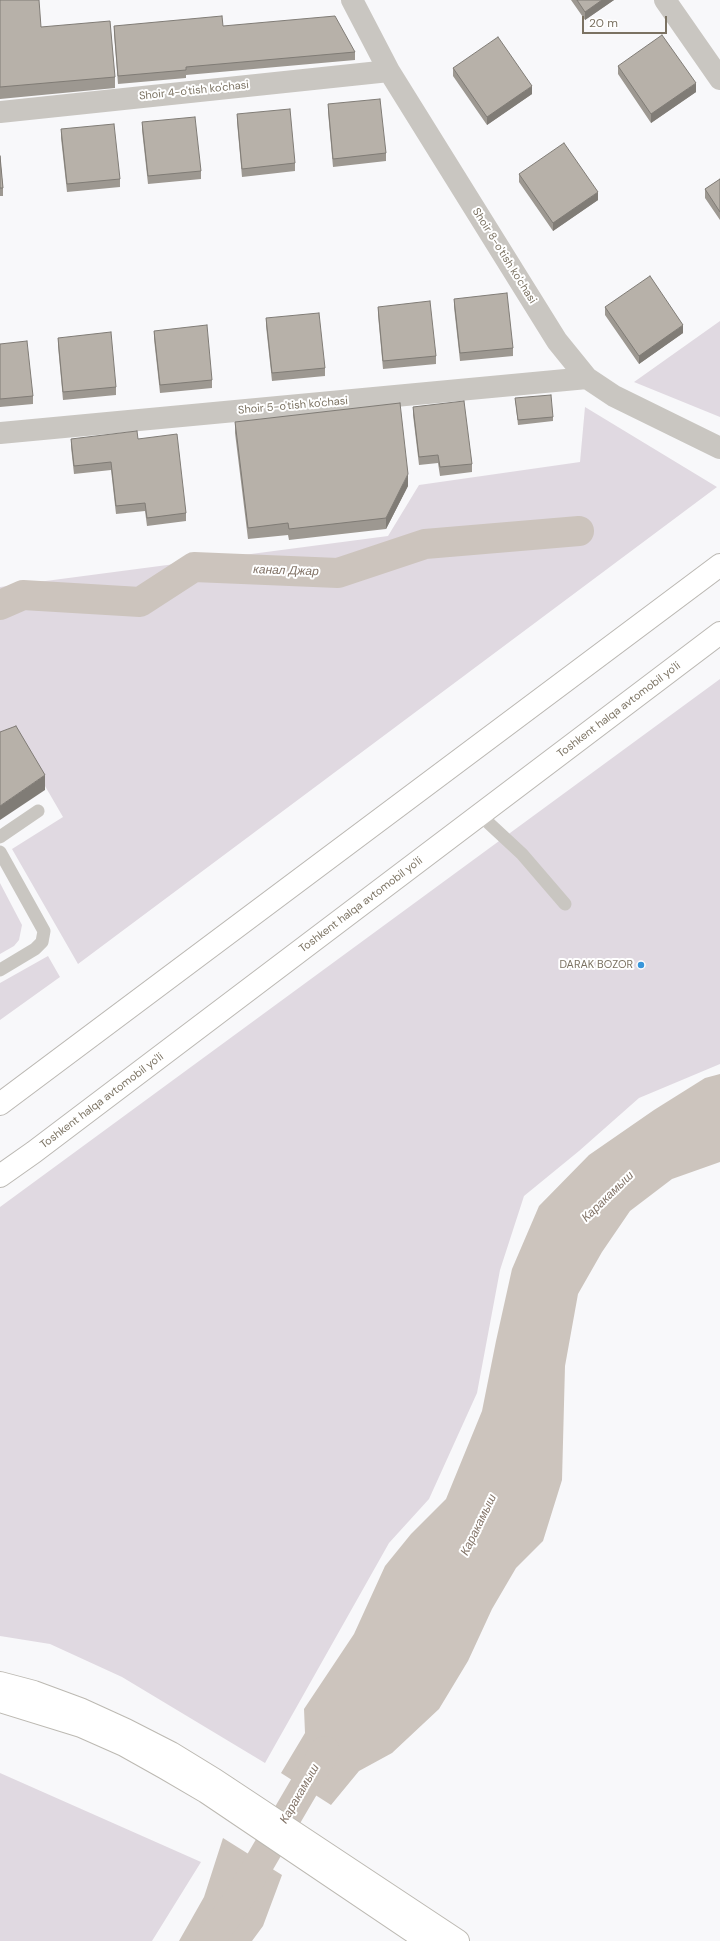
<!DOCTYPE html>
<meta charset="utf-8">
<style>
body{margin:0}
#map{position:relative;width:720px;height:1941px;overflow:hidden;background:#f8f8fa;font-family:"DM Sans",sans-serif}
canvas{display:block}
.scale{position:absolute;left:582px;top:16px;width:85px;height:18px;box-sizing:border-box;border:2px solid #7b7262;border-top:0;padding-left:5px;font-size:12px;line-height:14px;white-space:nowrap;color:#7b7262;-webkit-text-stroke:3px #fff;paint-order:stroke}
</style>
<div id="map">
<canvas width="720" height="1941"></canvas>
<div class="scale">20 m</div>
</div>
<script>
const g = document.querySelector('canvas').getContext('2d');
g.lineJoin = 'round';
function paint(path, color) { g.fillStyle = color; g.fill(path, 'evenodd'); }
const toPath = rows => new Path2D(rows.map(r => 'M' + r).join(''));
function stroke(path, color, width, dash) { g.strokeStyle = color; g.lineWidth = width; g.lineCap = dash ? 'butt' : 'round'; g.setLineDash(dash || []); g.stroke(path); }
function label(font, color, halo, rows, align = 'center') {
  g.font = font + ' "DM Sans",sans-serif'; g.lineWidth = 4; g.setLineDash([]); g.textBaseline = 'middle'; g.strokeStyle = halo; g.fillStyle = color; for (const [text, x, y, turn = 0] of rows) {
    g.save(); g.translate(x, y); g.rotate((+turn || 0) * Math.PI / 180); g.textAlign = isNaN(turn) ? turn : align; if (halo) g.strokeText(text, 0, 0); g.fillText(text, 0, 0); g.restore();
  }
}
paint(toPath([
 [720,321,720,417,634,382],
 [585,407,717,487,78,964,12,849,63,817,13,731,0,735,0,587,388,536,419,485,580,462],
 [720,679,720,1064,639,1098,579,1151,524,1196,500,1270,477,1393,429,1499,389,1543,265,1763,122,1677,50,1644,0,1636,0,1207],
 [0,883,22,925,19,940,14,946,0,954],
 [48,956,60,977,0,1020,0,983],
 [0,1773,201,1862,152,1941,0,1941]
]), '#e0d9e1');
paint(toPath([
 [720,1074,720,1162,672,1179,630,1211,602,1252,578,1294,565,1366,562,1480,543,1541,516,1568,492,1609,468,1661,439,1709,392,1753,359,1771,331,1805,281,1773,305,1733,304,1709,354,1634,385,1566,411,1534,446,1499,482,1411,496,1341,512,1269,539,1206,589,1155,654,1110,705,1078],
 [223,1838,282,1875,263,1926,252,1941,179,1941,204,1897]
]), '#ccc4bd');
stroke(toPath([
 [0,605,23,595,140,602,194,567,338,573,425,544,579,531],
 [210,1941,239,1898,325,1751]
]), '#ccc4bd', 30);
const secondary = toPath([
 [0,1683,34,1692,80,1709,126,1730,171,1753,215,1780,458,1941],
 [0,1701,81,1726,124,1745,165,1768,206,1792,427,1941]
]);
const trunk = toPath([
 [0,1104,720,565],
 [0,1176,34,1152,720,633]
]);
stroke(secondary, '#bcb9b2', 24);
stroke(trunk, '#bbb8b3', 24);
stroke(toPath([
 [480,815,522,854,565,904],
 [0,837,38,811],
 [0,852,44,931,42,942,35,949,0,970]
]), '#c9c6c1', 13);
stroke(toPath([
 [352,0,389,71,557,341,587,378,614,396,720,448],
 [665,0,720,79],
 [0,112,389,71],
 [0,433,587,378]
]), '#c9c6c1', 22);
stroke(secondary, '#fff', 22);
stroke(trunk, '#fff', 22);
paint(toPath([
 [0,0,41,27,115,77,115,88,0,99],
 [571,0,614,0,585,20],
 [114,26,223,26,355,52,355,60,186,75,186,78,118,84,114,34],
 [618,66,696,92,651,123,618,74],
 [453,68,532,94,487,125,453,76],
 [328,104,386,153,386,161,333,167,328,112],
 [237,114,295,163,295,171,242,177,237,122],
 [142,122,201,171,201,179,148,184,142,130],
 [61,129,120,179,120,187,67,192,61,138],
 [0,156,3,188,3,196,0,196],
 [519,174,598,200,553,231,519,182],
 [720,179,720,220,705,198,705,189],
 [454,299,513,348,513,356,460,361,454,307],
 [378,307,436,356,436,364,383,369,378,315],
 [605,307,683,333,639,364,605,315],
 [266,318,325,368,325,376,272,381,266,326],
 [154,331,212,380,212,388,160,393,154,339],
 [58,338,116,387,116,395,63,400,58,346],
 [0,344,33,396,33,404,0,407],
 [515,398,553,417,553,421,518,425],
 [413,407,472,464,472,472,440,476,438,463,419,465,413,415],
 [235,422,408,486,386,529,289,540,288,535,248,539,235,433],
 [71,439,138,439,186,513,186,521,147,526,145,511,116,514,111,470,74,474,71,447]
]), '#9d9891');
paint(toPath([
 [602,0,614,0,585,20,585,12],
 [696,83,696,92,651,123,651,114],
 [532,86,532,94,487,125,487,117],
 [598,192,598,200,553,231,553,223],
 [683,325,683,333,639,364,639,356],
 [408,474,408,486,386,529,386,518],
 [45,775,45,790,0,820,0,806]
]), '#807c76');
const building = toPath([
 [0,0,39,0,41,27,110,21,115,77,0,87,0,0],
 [577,0,602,0,585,12,577,0],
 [222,16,223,26,335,16,355,52,186,67,186,70,118,76,114,26,222,16],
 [662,35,696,83,651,114,618,66,662,35],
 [498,37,532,86,487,117,453,68,498,37],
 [380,99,386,153,333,159,328,104,380,99],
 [290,109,295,163,242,169,237,114,290,109],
 [195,117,201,171,148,176,142,122,195,117],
 [114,124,120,179,67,184,61,129,114,124],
 [564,143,598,192,553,223,519,174,564,143],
 [0,156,3,188,0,188,0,156],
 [720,179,720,212,705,189,720,179],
 [650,276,683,325,639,356,605,307,650,276],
 [507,293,513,348,460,353,454,299,507,293],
 [430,301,436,356,383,361,378,307,430,301],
 [319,313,325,368,272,373,266,318,319,313],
 [207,325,212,380,160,385,154,331,207,325],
 [111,332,116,387,63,392,58,338,111,332],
 [27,341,33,396,0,399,0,344,27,341],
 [551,395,553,417,518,420,515,398,551,395],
 [464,401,472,464,440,467,438,455,419,457,413,407,464,401],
 [400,403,408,474,386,518,289,529,288,523,248,528,235,422,400,403],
 [137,431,138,439,177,434,186,513,147,518,145,503,116,506,111,462,74,466,71,439,137,431],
 [16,726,45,775,0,806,0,732,16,726]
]);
paint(building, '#b7b1a9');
stroke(building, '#807c76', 1);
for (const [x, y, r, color] of [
 [641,965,4,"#3896da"]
]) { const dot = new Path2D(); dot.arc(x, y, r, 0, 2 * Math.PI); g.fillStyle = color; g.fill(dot); stroke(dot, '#fff', 1.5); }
label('11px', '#7b7262', '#fff', [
 ["Shoir 4-o'tish ko'chasi",194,91,-6],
 ["Shoir 8-o'tish ko'chasi",504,256,58],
 ["Shoir 5-o'tish ko'chasi",293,406,-5],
 ["Toshkent halqa avtomobil yo'li",619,710,-37],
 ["Toshkent halqa avtomobil yo'li",361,905,-37],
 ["Toshkent halqa avtomobil yo'li",102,1101,-37]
]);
label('11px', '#7b7262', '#fff', [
 ["DARAK BOZOR",633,965]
], 'right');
label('italic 12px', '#827367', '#fff', [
 ["канал Джар",286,571,2],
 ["Каракамыш",608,1197,-44],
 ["Каракамыш",479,1525,-64],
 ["Каракамыш",300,1794,-60]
]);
</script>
